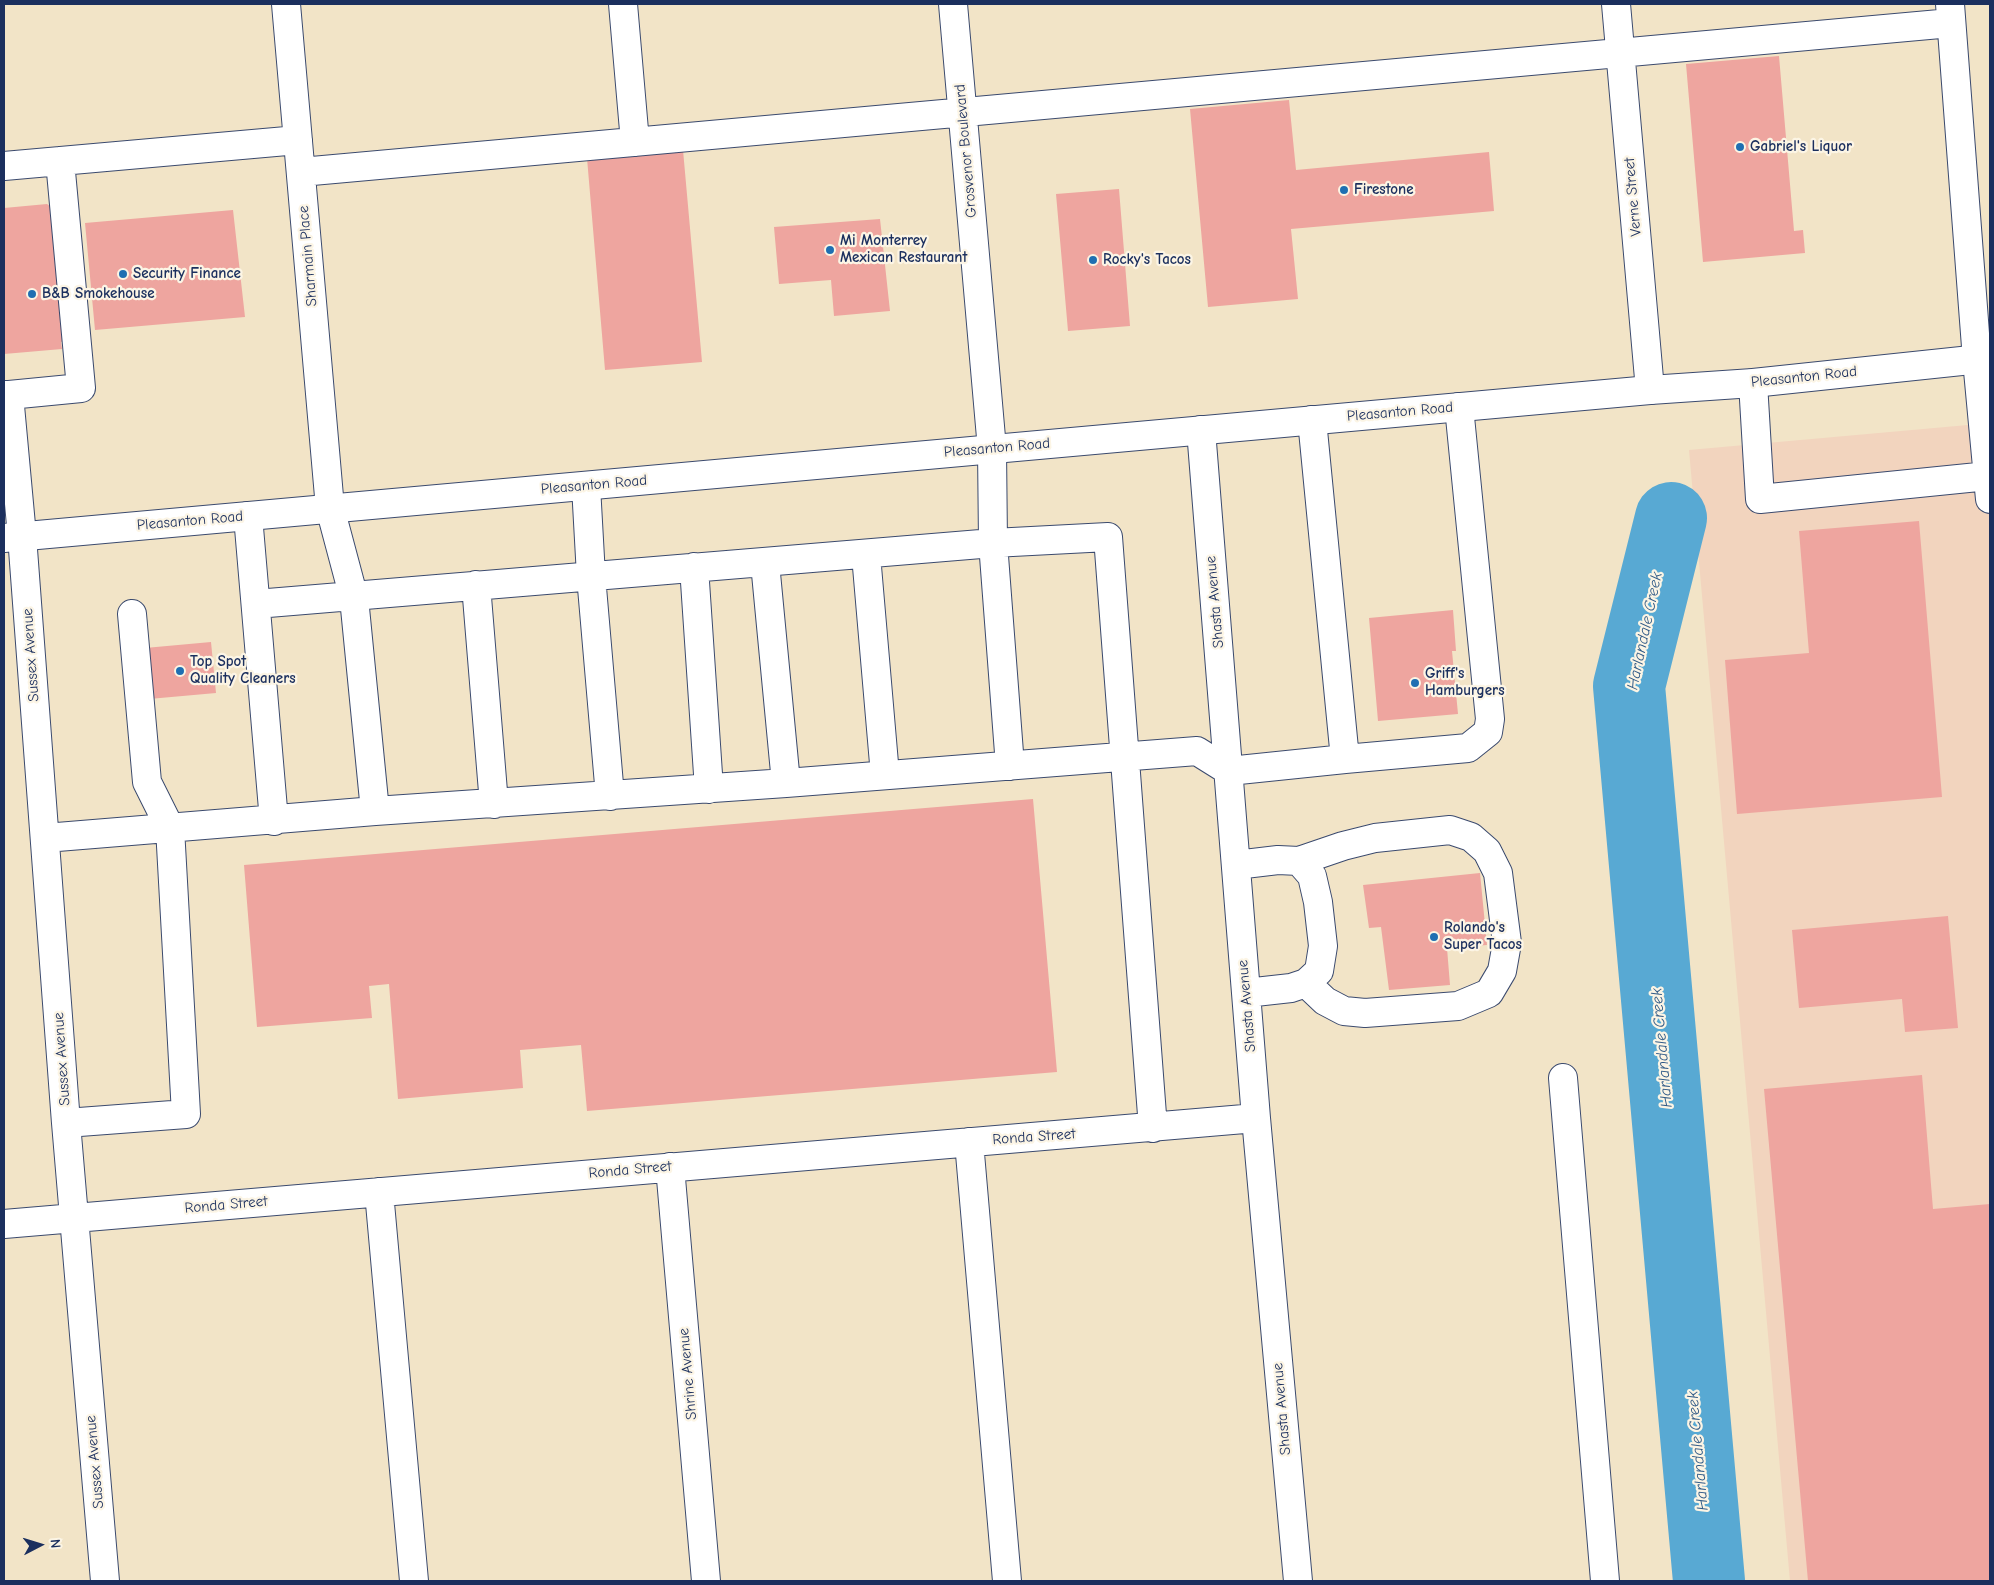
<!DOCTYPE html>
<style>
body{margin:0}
#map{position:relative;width:1994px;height:1585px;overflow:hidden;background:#f2e4c7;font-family:"Comic Neue",sans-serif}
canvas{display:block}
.frame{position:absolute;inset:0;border:5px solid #1b2f5e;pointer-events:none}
.north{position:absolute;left:15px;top:1520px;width:50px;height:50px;-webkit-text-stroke:4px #fcf5e5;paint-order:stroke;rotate:85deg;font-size:14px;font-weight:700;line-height:20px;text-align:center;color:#1b2f5e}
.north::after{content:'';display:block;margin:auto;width:18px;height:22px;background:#1b2f5e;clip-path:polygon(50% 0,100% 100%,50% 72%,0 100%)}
</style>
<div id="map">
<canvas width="1994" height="1585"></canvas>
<div class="frame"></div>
<div class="north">N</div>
</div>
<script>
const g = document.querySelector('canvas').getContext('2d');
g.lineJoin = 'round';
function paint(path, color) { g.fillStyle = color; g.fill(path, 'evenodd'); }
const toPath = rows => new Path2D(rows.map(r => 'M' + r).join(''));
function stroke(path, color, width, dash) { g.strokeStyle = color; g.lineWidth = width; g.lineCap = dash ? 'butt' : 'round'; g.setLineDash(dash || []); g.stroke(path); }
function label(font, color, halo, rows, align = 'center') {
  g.font = font + ' "Comic Neue",sans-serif'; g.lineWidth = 4.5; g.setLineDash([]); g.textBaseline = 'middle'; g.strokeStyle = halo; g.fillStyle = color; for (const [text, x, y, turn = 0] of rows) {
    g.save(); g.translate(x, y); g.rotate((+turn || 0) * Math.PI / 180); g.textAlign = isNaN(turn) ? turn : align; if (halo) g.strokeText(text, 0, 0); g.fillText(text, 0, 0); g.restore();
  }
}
paint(toPath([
 [1990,423,1990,1581,1790,1581,1689,450]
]), '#f2d4be');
stroke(toPath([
 [1671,518,1629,686,1709,1581]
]), '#58a9d3', 72);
paint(toPath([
 [1779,56,1794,231,1803,230,1805,253,1703,262,1686,64],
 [1289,100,1296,170,1489,152,1494,211,1291,229,1298,299,1208,307,1190,109],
 [683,150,702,362,605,370,587,158],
 [1119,189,1130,326,1068,331,1056,194],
 [47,204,58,212,64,341,61,342,62,349,4,354,4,208],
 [233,210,245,317,95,330,85,223],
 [880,219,890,311,834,316,831,280,779,284,774,227],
 [1919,521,1942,797,1737,814,1725,660,1809,653,1799,531],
 [1453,610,1456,651,1452,651,1458,714,1378,721,1369,618],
 [211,642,216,693,149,699,145,648],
 [1033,799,1057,1072,587,1111,581,1045,520,1050,523,1088,398,1099,389,984,369,986,372,1018,257,1027,244,865],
 [1480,873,1487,945,1447,948,1450,985,1389,990,1381,927,1369,928,1363,885],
 [1948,916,1958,1028,1905,1032,1902,999,1799,1008,1792,930],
 [1922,1075,1933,1209,1990,1204,1990,1581,1808,1581,1764,1089]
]), '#eea59f');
const minor = toPath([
 [286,4,330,508,354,598,375,811],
 [623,4,635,142],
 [953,4,992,449,993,543,1010,766],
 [1616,4,1650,390],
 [1950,4,1977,360,1990,499],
 [4,166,298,140],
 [301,172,1951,23],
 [1753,383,1760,499,1988,476],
 [4,395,9,395,22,536,66,1123,105,1581],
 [9,395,81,388,60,161],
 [1312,420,1345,759,1468,748,1488,732,1490,719,1459,407],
 [1201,430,1256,1118,1298,1581],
 [586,486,591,576,610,796],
 [248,516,274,821],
 [866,555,885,775],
 [765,563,786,783],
 [694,567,709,789],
 [476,585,494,804],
 [256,604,993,543,1108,537,1153,1128],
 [45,838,375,811,786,783,1197,751,1229,771,1345,759],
 [1299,861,1343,846,1375,838,1450,830,1471,837,1487,851,1498,873,1507,943,1502,971,1489,993,1458,1006,1365,1013,1344,1011,1325,1001,1306,983],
 [1236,865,1278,860,1299,861,1312,876,1318,902,1323,946,1319,971,1306,983,1291,988,1246,993],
 [1563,1078,1605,1581],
 [66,1123,186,1114,170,828,147,782,132,614],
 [969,1142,1007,1581],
 [670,1167,706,1581],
 [379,1192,414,1581],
 [4,1224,1256,1118]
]);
const major = toPath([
 [4,538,1650,390,1753,383,1990,358]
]);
stroke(minor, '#3b4a6e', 30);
stroke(major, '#3b4a6e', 30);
stroke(minor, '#fff', 28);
stroke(major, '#fff', 28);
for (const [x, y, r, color] of [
 [1740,147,5,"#1f6fb2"],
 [1344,190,5,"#1f6fb2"],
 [830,250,5,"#1f6fb2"],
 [1093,260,5,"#1f6fb2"],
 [123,274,5,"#1f6fb2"],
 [32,294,5,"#1f6fb2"],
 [180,671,5,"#1f6fb2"],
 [1415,683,5,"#1f6fb2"],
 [1434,937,5,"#1f6fb2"]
]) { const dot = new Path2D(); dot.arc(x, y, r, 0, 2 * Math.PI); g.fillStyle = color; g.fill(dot); stroke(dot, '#fcf5e5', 2); }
label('bold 15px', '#1b2f5e', '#fcf5e5', [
 ["Gabriel's Liquor",1750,147],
 ["Firestone",1354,190],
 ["Mi Monterrey",840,241],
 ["Mexican Restaurant",840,258],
 ["Rocky's Tacos",1103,260],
 ["Security Finance",133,274],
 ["B&B Smokehouse",42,294],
 ["Top Spot",190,662],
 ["Quality Cleaners",190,679],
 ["Griff's",1425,674],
 ["Hamburgers",1425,691],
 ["Rolando's",1444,928],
 ["Super Tacos",1444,945]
], 'left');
label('15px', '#1b2f5e', '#fcf5e5', [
 ["Grosvenor Boulevard",966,151,-95],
 ["Verne Street",1633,197,-95],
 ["Sharmain Place",308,256,-95],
 ["Pleasanton Road",1804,377,-6],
 ["Pleasanton Road",1400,412,-5],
 ["Pleasanton Road",997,448,-5],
 ["Pleasanton Road",594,485,-5],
 ["Pleasanton Road",190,521,-5],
 ["Shasta Avenue",1215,602,-95],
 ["Sussex Avenue",31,655,-94],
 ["Shasta Avenue",1247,1006,-95],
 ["Sussex Avenue",62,1059,-94],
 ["Ronda Street",1034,1137,-4],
 ["Ronda Street",630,1170,-5],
 ["Ronda Street",226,1205,-5],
 ["Shrine Avenue",688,1374,-95],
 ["Shasta Avenue",1282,1409,-95],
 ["Sussex Avenue",95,1462,-95]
]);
label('italic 16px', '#305a87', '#fcf5e5', [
 ["Harlandale Creek",1645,631,-78],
 ["Harlandale Creek",1662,1048,-95],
 ["Harlandale Creek",1698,1451,-95]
]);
</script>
